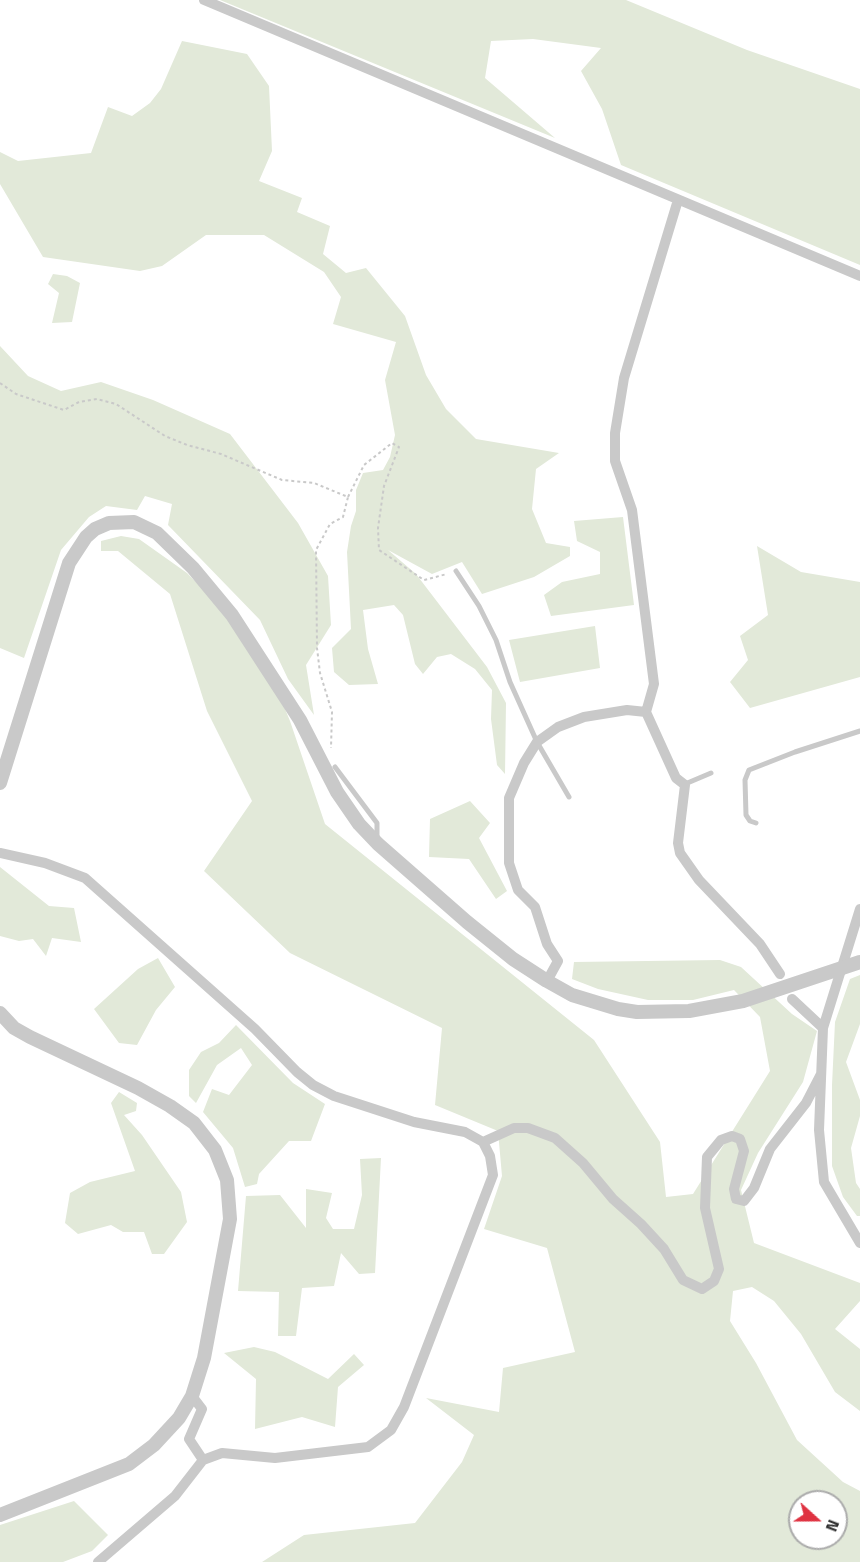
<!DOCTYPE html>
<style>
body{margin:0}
#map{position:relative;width:860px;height:1562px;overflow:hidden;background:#fff;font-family:"Titillium Web",sans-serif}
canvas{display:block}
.north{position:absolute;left:788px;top:1490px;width:60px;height:60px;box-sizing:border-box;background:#fff;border:2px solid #ababab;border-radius:50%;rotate:111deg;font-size:16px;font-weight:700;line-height:24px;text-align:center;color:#2c2c2c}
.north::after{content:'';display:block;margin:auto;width:21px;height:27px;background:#df3241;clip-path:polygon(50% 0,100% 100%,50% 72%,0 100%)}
</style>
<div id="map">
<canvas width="860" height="1562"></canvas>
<div class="north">N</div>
</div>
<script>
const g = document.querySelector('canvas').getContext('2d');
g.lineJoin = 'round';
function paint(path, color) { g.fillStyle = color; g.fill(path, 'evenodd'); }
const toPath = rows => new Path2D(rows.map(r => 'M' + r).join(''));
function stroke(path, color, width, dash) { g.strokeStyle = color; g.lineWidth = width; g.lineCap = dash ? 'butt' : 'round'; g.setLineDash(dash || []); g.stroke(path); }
paint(toPath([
 [220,0,626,0,747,50,860,89,860,265,621,165,602,109,581,71,601,48,533,39,491,41,485,78,555,138],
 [182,41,247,54,269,86,272,151,259,181,302,198,297,212,330,226,323,254,346,273,366,268,405,316,426,375,446,409,476,439,559,453,536,469,532,509,546,543,570,547,570,556,534,577,482,594,462,562,432,574,388,550,416,574,487,667,506,703,505,774,497,765,491,719,492,690,475,669,451,654,437,657,423,674,415,664,403,615,394,605,363,610,368,649,378,684,349,685,334,672,332,648,351,629,347,552,351,526,356,511,356,490,363,473,383,470,390,457,395,435,385,380,396,342,333,324,341,297,324,272,264,235,206,235,162,266,140,271,43,257,0,184,0,152,18,161,91,153,108,107,132,116,150,103,161,89],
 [53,274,67,276,80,283,72,322,52,323,59,293,48,284],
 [0,346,28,376,61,391,101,382,153,400,230,434,298,523,328,576,331,625,306,665,314,715,288,679,260,620,168,525,172,504,145,496,137,510,106,506,89,517,61,550,24,658,0,648],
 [623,517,634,605,551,616,544,595,562,582,600,574,600,552,577,541,574,521],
 [121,536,139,539,187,573,241,628,268,668,290,721,325,824,594,1040,660,1142,666,1197,693,1194,770,1071,760,1017,734,990,693,1000,648,1000,598,989,572,979,574,962,720,960,741,967,792,1014,817,1031,803,1082,758,1153,741,1190,754,1243,860,1283,860,1301,835,1329,860,1349,860,1411,835,1392,801,1334,774,1301,752,1287,733,1291,730,1321,756,1363,797,1440,843,1482,860,1491,860,1562,262,1562,304,1535,415,1523,462,1462,474,1435,426,1398,499,1412,503,1368,575,1352,547,1248,484,1229,502,1176,498,1131,435,1105,442,1028,290,953,204,871,252,801,207,711,170,594,118,551,101,551,101,541],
 [800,1502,836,1502,836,1538,800,1538],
 [757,546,801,572,860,582,860,677,750,708,730,682,748,660,740,636,768,615],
 [595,626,600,668,520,682,509,640],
 [470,801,490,823,479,838,507,891,496,899,469,859,429,857,430,819],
 [0,867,49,906,74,908,81,942,52,938,46,956,33,939,19,941,0,936],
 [158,958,175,987,156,1010,137,1045,119,1043,94,1009,138,969],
 [860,975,860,1024,846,1062,860,1100,860,1116,851,1148,856,1183,860,1189,860,1216,857,1216,843,1197,832,1166,832,1085,835,1022,850,979],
 [236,1025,293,1083,325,1104,311,1141,289,1141,259,1174,257,1184,245,1187,233,1148,203,1112,212,1089,229,1095,252,1065,241,1048,217,1065,196,1103,189,1096,189,1070,201,1052,219,1043],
 [119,1092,137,1103,136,1111,124,1115,142,1135,181,1192,187,1222,164,1254,152,1254,144,1232,123,1232,111,1225,78,1234,65,1223,70,1193,90,1182,135,1171,111,1103],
 [381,1158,375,1273,359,1274,341,1253,334,1286,302,1288,296,1336,278,1336,279,1292,238,1291,246,1196,280,1195,306,1228,306,1189,332,1193,326,1218,333,1229,354,1229,362,1195,360,1159],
 [254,1347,275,1352,328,1379,354,1354,364,1365,338,1387,335,1427,302,1417,255,1429,256,1379,224,1353],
 [74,1501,108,1535,92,1551,63,1562,0,1562,0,1525]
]), '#e2e9d9');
stroke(toPath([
 [0,383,16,394,64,410,79,402,97,399,116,404,165,436,187,445,221,454,282,480,314,483,348,497,343,517,330,524,316,550,317,648,320,673,332,712,331,748],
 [348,497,364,465,392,443,399,447,384,486,378,528,379,550,424,580,447,574]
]), '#c9c9c9', 2, [3, 3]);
stroke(toPath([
 [456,571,479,606,496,640,510,682,537,742,569,797],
 [335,767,377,823,377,838],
 [685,784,711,773],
 [756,823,750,821,746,815,745,780,749,770,795,752,860,731]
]), '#c9c9c9', 5);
stroke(toPath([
 [204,0,860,276],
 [678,200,624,378,615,433,615,461,632,510,654,684,646,712,676,778,685,785,678,843,680,853,699,880,760,944,780,974],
 [0,853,45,863,85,878,255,1029,297,1072,313,1085,334,1096,414,1122,465,1132,483,1142,490,1156,493,1175,404,1407,391,1430,368,1447,275,1458,222,1453,203,1460,175,1496,98,1562],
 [860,909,823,1028,819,1130,824,1182,860,1243],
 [547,981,558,961,547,944,535,907,518,890,509,863,509,798,524,763,537,742,558,727,584,717,627,710,646,712],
 [792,999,823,1028],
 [483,1142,514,1128,528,1128,555,1138,583,1163,613,1199,641,1224,664,1249,683,1280,702,1289,714,1281,719,1269,705,1208,707,1157,721,1140,732,1136,740,1139,744,1151,734,1189,736,1199,744,1201,754,1188,770,1149,806,1103,821,1074],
 [192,1396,202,1409,189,1439,203,1460]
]), '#c9c9c9', 10);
stroke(toPath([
 [0,783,69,563,86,537,95,529,109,523,134,522,157,533,193,568,232,615,300,720,337,792,359,824,378,844,467,922,513,959,547,981,572,995,618,1009,637,1012,689,1011,743,1001,860,962],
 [0,1013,14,1028,30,1037,138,1088,170,1106,194,1123,215,1150,227,1180,230,1219,204,1358,192,1396,179,1418,154,1445,129,1464,0,1515]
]), '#c9c9c9', 14);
</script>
